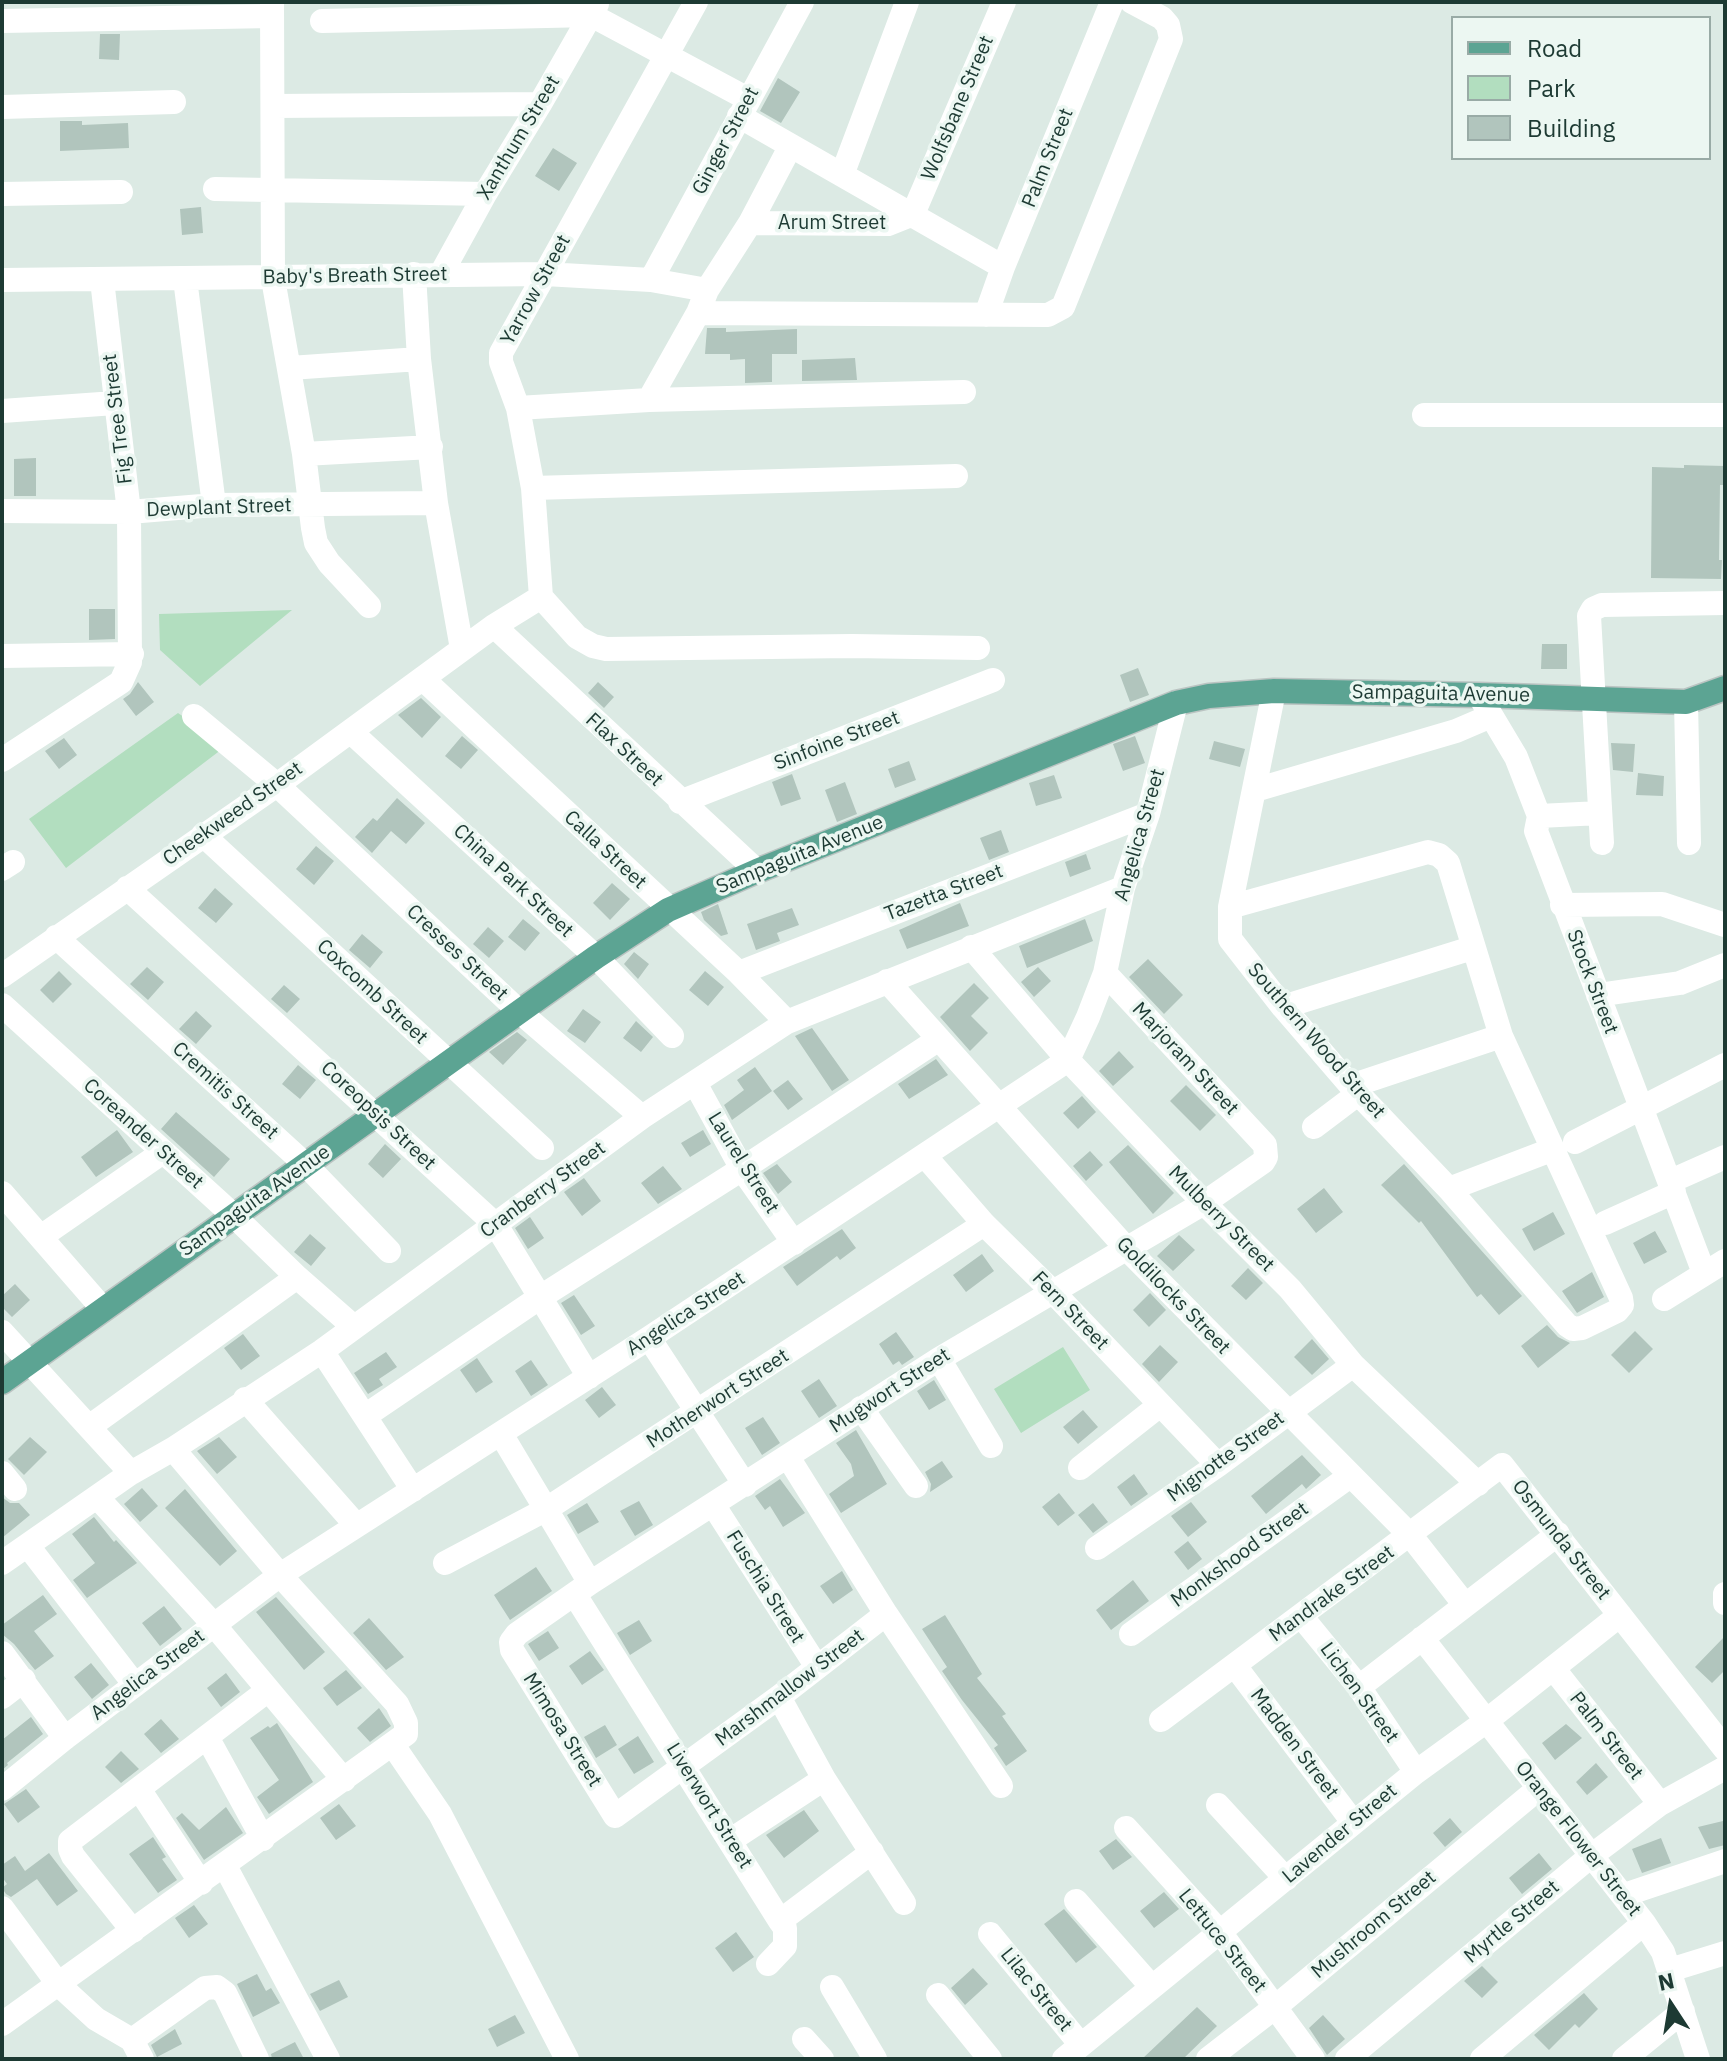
<!DOCTYPE html>
<style>
body{margin:0}
#map{position:relative;width:1727px;height:2061px;overflow:hidden;background:#dceae4;font-family:"IBM Plex Sans",sans-serif}
canvas{display:block}
.frame{position:absolute;inset:0;border:4px solid #1d3a33;pointer-events:none}
.legend{position:absolute;left:1451px;top:16px;width:260px;height:144px;box-sizing:border-box;background:#ecf7f2;border:2px solid #99aba6;margin:0;padding:10px 14px;list-style:none;font-size:24px;color:#1d3a33}
.legend li{display:flex;align-items:center;gap:16px;height:40px}
.legend b{width:40px;border:2px solid #99aba6}
.north{position:absolute;left:1631px;top:1965px;width:80px;height:80px;-webkit-text-stroke:6px #ecf7f2;paint-order:stroke;rotate:348deg;font-size:22px;font-weight:700;line-height:32px;text-align:center;color:#1d3a33}
.north::after{content:'';display:block;margin:auto;width:28px;height:36px;background:#1d3a33;clip-path:polygon(50% 0,100% 100%,50% 72%,0 100%)}
</style>
<div id="map">
<canvas width="1727" height="2061"></canvas>
<div class="frame"></div>
<ul class="legend">
<li><b style="height:10px;background:#5ca493"></b>Road</li>
<li><b style="height:22px;background:#b2debf"></b>Park</li>
<li><b style="height:22px;background:#b1c5bd"></b>Building</li>
</ul>
<div class="north">N</div>
</div>
<script>
const g = document.querySelector('canvas').getContext('2d');
g.lineJoin = 'round';
function paint(path, color) { g.fillStyle = color; g.fill(path, 'evenodd'); }
const toPath = rows => new Path2D(rows.map(r => 'M' + r).join(''));
function stroke(path, color, width, dash) { g.strokeStyle = color; g.lineWidth = width; g.lineCap = dash ? 'butt' : 'round'; g.setLineDash(dash || []); g.stroke(path); }
function label(font, color, halo, rows, align = 'center') {
  g.font = font + ' "IBM Plex Sans",sans-serif'; g.lineWidth = 7; g.setLineDash([]); g.textBaseline = 'middle'; g.strokeStyle = halo; g.fillStyle = color; for (const [text, x, y, turn = 0] of rows) {
    g.save(); g.translate(x, y); g.rotate((+turn || 0) * Math.PI / 180); g.textAlign = isNaN(turn) ? turn : align; if (halo) g.strokeText(text, 0, 0); g.fillText(text, 0, 0); g.restore();
  }
}
paint(toPath([
 [292,610,200,686,160,650,159,614],
 [178,713,226,746,66,868,29,819],
 [1063,1347,1090,1390,1021,1433,994,1389]
]), '#b2debf');
paint(toPath([
 [100,34,120,34,119,60,99,59],
 [778,78,800,92,781,123,760,111],
 [60,121,82,121,82,125,128,123,129,148,60,151],
 [553,148,577,163,559,191,535,176],
 [201,207,203,233,182,235,180,209],
 [707,328,726,328,726,332,797,329,797,354,772,354,772,382,745,383,745,359,730,360,730,354,705,354],
 [855,358,857,380,802,381,802,360],
 [36,458,36,496,14,496,14,459],
 [1684,465,1725,466,1725,485,1720,485,1719,560,1722,560,1721,579,1651,578,1652,467,1684,468],
 [89,609,115,609,115,639,89,640],
 [1542,644,1567,644,1567,669,1541,669],
 [1138,668,1149,695,1130,702,1120,675],
 [138,682,154,702,136,716,123,699,130,694],
 [598,682,614,697,604,708,588,693],
 [421,698,441,717,422,738,398,715],
 [462,736,478,750,461,769,445,756],
 [1135,736,1145,763,1123,771,1113,744],
 [64,738,77,755,59,769,45,751],
 [1214,741,1245,749,1240,767,1209,759],
 [1611,743,1635,744,1633,772,1613,770],
 [909,761,916,780,895,788,888,769],
 [1638,773,1664,776,1663,796,1636,795],
 [792,774,801,799,781,806,772,782],
 [1054,775,1062,798,1036,806,1029,783],
 [845,782,857,814,837,822,825,790],
 [397,798,425,823,406,844,391,831,372,853,355,837,373,818,377,821],
 [1001,830,1009,852,989,860,980,838],
 [316,846,334,861,314,885,296,869],
 [1086,854,1091,869,1070,877,1065,862],
 [612,883,630,899,610,920,593,903],
 [215,888,233,904,216,923,198,908],
 [960,903,969,926,907,949,899,930],
 [718,904,728,934,721,936,704,920,701,912],
 [792,908,799,925,777,933,780,941,756,950,747,924],
 [523,919,540,933,525,951,508,937],
 [1085,919,1093,941,1027,968,1019,946],
 [488,927,504,941,489,958,473,944],
 [362,934,383,952,370,968,349,950],
 [634,952,649,964,638,979,624,964],
 [1148,959,1183,995,1164,1014,1129,977],
 [147,967,164,982,148,1000,130,984],
 [1038,967,1051,981,1034,997,1021,982],
 [59,971,72,984,53,1003,40,990],
 [705,971,724,987,708,1006,689,990],
 [974,983,989,998,971,1016,988,1033,970,1051,940,1017],
 [284,985,300,999,287,1013,271,999],
 [583,1009,601,1022,585,1043,567,1031],
 [196,1011,212,1026,196,1044,179,1029],
 [636,1021,653,1037,641,1052,623,1038],
 [812,1028,849,1080,832,1091,795,1036],
 [517,1032,527,1040,503,1065,489,1052],
 [1119,1051,1134,1067,1113,1086,1099,1071],
 [936,1059,948,1075,909,1099,898,1084],
 [298,1065,316,1080,300,1099,282,1084],
 [755,1067,772,1091,732,1120,724,1105,744,1090,737,1080],
 [788,1080,803,1099,788,1110,773,1091],
 [1186,1085,1216,1115,1200,1131,1170,1101],
 [1082,1096,1096,1112,1078,1129,1063,1113],
 [176,1112,230,1159,214,1177,161,1129],
 [117,1130,133,1152,96,1177,81,1157],
 [703,1130,711,1144,690,1157,681,1143],
 [385,1144,401,1159,383,1178,368,1164],
 [1128,1145,1174,1193,1153,1214,1109,1162],
 [1090,1151,1103,1165,1086,1181,1073,1166],
 [777,1164,792,1182,778,1194,763,1173],
 [1404,1164,1522,1296,1499,1315,1481,1294,1477,1297,1421,1221,1419,1223,1381,1185],
 [663,1166,682,1189,658,1204,641,1183],
 [584,1178,601,1201,582,1216,564,1192],
 [1324,1188,1343,1212,1316,1233,1297,1209],
 [1553,1212,1565,1234,1534,1251,1522,1229],
 [530,1217,544,1238,528,1249,515,1228],
 [842,1229,856,1248,840,1260,837,1256,797,1286,783,1267],
 [1655,1231,1667,1252,1644,1264,1633,1243],
 [310,1234,326,1248,311,1266,294,1252],
 [1179,1235,1195,1250,1173,1271,1157,1256],
 [982,1254,994,1271,966,1292,953,1275],
 [1248,1268,1263,1283,1246,1300,1231,1286],
 [1592,1272,1604,1297,1577,1313,1562,1291],
 [15,1284,30,1300,12,1317,2,1307,2,1296],
 [1150,1293,1166,1310,1149,1327,1133,1310],
 [574,1295,595,1326,581,1335,561,1303],
 [1547,1325,1558,1337,1570,1343,1538,1368,1521,1346],
 [1635,1331,1653,1349,1629,1373,1611,1355],
 [896,1332,914,1357,902,1365,899,1361,893,1365,879,1344],
 [243,1334,260,1356,241,1370,224,1348],
 [1312,1339,1329,1359,1312,1375,1294,1357],
 [1160,1345,1178,1362,1159,1382,1142,1364],
 [386,1352,397,1367,379,1379,383,1385,368,1394,354,1373],
 [477,1358,493,1382,476,1393,460,1370],
 [531,1360,548,1385,531,1396,515,1371],
 [819,1379,837,1406,819,1418,801,1391],
 [934,1380,946,1400,929,1410,917,1391],
 [602,1387,616,1405,599,1418,585,1400],
 [1083,1410,1098,1427,1078,1444,1063,1427],
 [763,1417,780,1443,762,1455,745,1428],
 [856,1430,887,1484,841,1513,829,1494,854,1476,851,1464,836,1443],
 [30,1437,47,1452,24,1475,8,1459],
 [219,1437,237,1457,217,1474,197,1451],
 [1302,1455,1321,1475,1306,1489,1302,1484,1266,1514,1251,1496],
 [942,1461,953,1477,930,1492,931,1484,925,1472],
 [1134,1474,1148,1494,1131,1506,1117,1487],
 [780,1479,805,1513,783,1527,770,1506,765,1510,755,1496],
 [142,1488,158,1506,140,1522,124,1504],
 [185,1489,237,1551,220,1566,165,1508],
 [1059,1493,1075,1513,1058,1526,1042,1507],
 [2,1497,10,1503,19,1503,30,1515,2,1538],
 [639,1501,653,1525,635,1536,620,1511],
 [1191,1502,1207,1522,1188,1537,1171,1516],
 [587,1503,599,1522,578,1534,567,1515],
 [1093,1503,1108,1522,1093,1533,1078,1515],
 [94,1517,114,1542,116,1540,137,1563,87,1598,73,1580,95,1563,72,1534],
 [1188,1541,1202,1559,1188,1570,1174,1552],
 [536,1567,552,1591,510,1620,494,1595],
 [842,1571,853,1590,833,1604,820,1586],
 [1133,1580,1149,1601,1111,1630,1096,1610],
 [43,1595,57,1614,34,1631,54,1656,35,1670,14,1644,2,1634,2,1625],
 [276,1597,325,1652,304,1670,256,1612],
 [164,1606,182,1629,160,1646,142,1623],
 [945,1615,982,1674,977,1678,1006,1714,1002,1716,1027,1751,1006,1766,994,1748,998,1745,962,1700,942,1671,947,1667,922,1629],
 [369,1618,404,1657,386,1670,353,1633],
 [639,1620,652,1641,630,1655,617,1633],
 [548,1631,559,1648,539,1661,528,1644],
 [1725,1636,1725,1670,1712,1683,1695,1667],
 [590,1651,604,1670,582,1685,569,1666],
 [91,1663,109,1685,92,1699,74,1677],
 [346,1670,362,1688,337,1706,323,1688],
 [226,1673,240,1692,221,1707,207,1688],
 [379,1708,391,1726,370,1742,357,1728],
 [31,1717,43,1734,7,1763,8,1765,2,1770,2,1740],
 [161,1719,179,1739,161,1753,144,1734],
 [277,1723,313,1782,269,1814,257,1797,279,1780,250,1738,268,1726,270,1728],
 [1566,1724,1582,1738,1555,1760,1542,1743],
 [605,1725,617,1745,596,1758,584,1737],
 [638,1736,654,1762,634,1774,618,1749],
 [121,1751,139,1769,121,1783,105,1767],
 [1596,1763,1608,1777,1587,1795,1576,1782],
 [26,1789,40,1807,18,1823,4,1804],
 [339,1804,356,1826,336,1840,320,1818],
 [226,1807,243,1833,204,1860,176,1818,182,1813,199,1830],
 [804,1810,819,1831,784,1858,766,1835],
 [1450,1818,1462,1832,1445,1847,1433,1833],
 [1723,1821,1725,1845,1709,1849,1698,1827],
 [153,1837,166,1857,162,1859,177,1880,158,1893,129,1854],
 [1661,1838,1671,1863,1642,1873,1632,1849],
 [1116,1839,1132,1857,1113,1870,1099,1851],
 [49,1853,78,1891,57,1906,37,1879,11,1897,6,1894,2,1888,7,1884,2,1877,2,1865,15,1856,25,1871],
 [1539,1853,1552,1869,1522,1894,1509,1878],
 [1164,1892,1179,1909,1154,1928,1140,1911],
 [194,1905,208,1924,189,1938,175,1918],
 [1064,1909,1097,1947,1076,1963,1044,1924],
 [736,1932,754,1957,733,1972,715,1948],
 [1482,1966,1498,1982,1482,1998,1464,1981],
 [973,1968,988,1984,965,2005,951,1988],
 [257,1974,266,1991,271,1988,280,2003,253,2017,237,1984],
 [339,1980,348,1997,320,2011,310,1994],
 [1584,1993,1598,2009,1579,2028,1575,2024,1549,2050,1534,2035],
 [1197,2007,1217,2026,1183,2059,1142,2059],
 [515,2015,525,2033,497,2047,488,2029],
 [1323,2015,1345,2039,1327,2055,1309,2028],
 [175,2029,182,2044,157,2057,151,2045],
 [295,2042,304,2059,272,2059,271,2054]
]), '#b1c5bd');
const major = toPath([
 [2,1382,596,957,668,910,757,871,1176,703,1209,696,1274,691,1479,695,1686,702,1725,688]
]);
stroke(major, '#bbc4c2', 27);
stroke(toPath([
 [272,2,273,279,304,454,313,528,316,543,329,563,369,606],
 [2,21,272,16],
 [322,21,591,15,748,99],
 [274,106,540,104],
 [2,107,174,102],
 [739,116,1003,267],
 [842,175,907,2],
 [215,189,485,194],
 [2,194,121,192],
 [750,223,888,224,913,214,1004,2],
 [414,274,419,359,436,503,462,649],
 [441,274,485,194,540,104,597,4],
 [185,279,214,505],
 [2,280,545,274,651,280,707,290],
 [651,280,802,2],
 [698,313,1048,315,1063,307,1171,39,1168,25,1162,18,1132,2],
 [986,315,1003,267,1112,2],
 [290,368,419,359],
 [649,400,698,313,707,290,750,223,790,147],
 [518,408,649,400,964,392],
 [2,411,115,403],
 [1424,415,1725,415],
 [304,454,431,447],
 [533,488,956,476],
 [2,511,129,512,214,505,436,503],
 [541,597,577,637,593,646,606,649,852,646,978,648],
 [494,626,757,871],
 [2,656,132,654],
 [423,679,739,973,787,1022],
 [1479,695,1516,757,1539,816,1536,831,1541,844,1704,1273],
 [1686,702,1689,843],
 [194,716,277,785,521,1013,642,1117],
 [351,732,596,957,672,1036],
 [2,760,121,682,130,662,129,512,102,280],
 [1255,790,1456,731,1491,716],
 [680,802,993,680],
 [1539,816,1600,813],
 [203,835,542,1148],
 [1602,843,1589,616,1593,609,1602,605,1725,603],
 [2,869,13,862],
 [127,888,496,1225,589,1377],
 [1562,905,1662,904,1725,925],
 [1230,907,1428,852,1439,855,1448,863,1501,1036,1621,1298,1622,1305,1617,1311,1582,1328,1573,1329,1567,1325,1449,1189,1351,1086,1283,1007,1230,939,1230,907,1274,691],
 [56,937,306,1165,389,1251],
 [971,947,1068,1060,1204,1203,1290,1289,1353,1365,1478,1484],
 [739,973,1148,814],
 [2,976,277,785,494,626,541,597,533,488,518,408,501,362,501,353,696,2],
 [887,981,1126,1248,1411,1536,1465,1605],
 [1598,995,1680,983,1725,965],
 [2,1005,233,1215,297,1277,354,1327],
 [1283,1007,1472,948],
 [695,1083,742,1169,794,1243],
 [1351,1086,1501,1036],
 [1314,1127,1359,1093],
 [1575,1142,1725,1065],
 [925,1156,984,1224,1054,1293,1218,1465],
 [1671,1181,1725,1157],
 [1449,1189,1551,1150],
 [2,1193,103,1309],
 [1605,1223,1674,1192],
 [42,1236,163,1152],
 [1664,1299,1725,1261],
 [2,1332,131,1473],
 [649,1338,745,1485],
 [322,1351,413,1490],
 [939,1359,991,1446],
 [245,1399,356,1525],
 [861,1408,916,1486],
 [365,1416,539,1298,742,1169,939,1039],
 [89,1427,297,1277],
 [501,1434,590,1583],
 [788,1457,886,1614,1001,1786],
 [1080,1468,1160,1405],
 [2,1473,15,1489],
 [98,1498,214,1625,344,1780],
 [714,1506,817,1667],
 [28,1546,135,1685],
 [1097,1548,1218,1465,1353,1365],
 [2,1563,131,1473,173,1449,322,1351,642,1117,787,1022,1123,888],
 [445,1563,545,1510,984,1224],
 [1725,1594,1725,1603],
 [575,1595,780,1921,872,1852],
 [886,1614,779,1697,615,1816,512,1650,511,1642,517,1634,590,1583,939,1359,1204,1203,1263,1162,1266,1157,1265,1145,1105,973],
 [1301,1616,1359,1687,1416,1772],
 [1131,1634,1350,1476],
 [1422,1638,1644,1923,1663,1952,1698,2059],
 [2,1653,65,1738],
 [1235,1666,1353,1822],
 [1553,1668,1660,1804],
 [1359,1687,1558,1534],
 [2,1697,24,1680],
 [779,1697,824,1779,904,1903],
 [1161,1720,1502,1465,1725,1749],
 [207,1737,263,1839],
 [393,1745,440,1814,567,2059],
 [2,1789,65,1738,280,1575,649,1338,1068,1060,1088,1017,1105,973,1123,888,1148,814,1176,703],
 [139,1789,201,1883],
 [1218,1805,1286,1879],
 [1126,1828,1220,1932,1313,2059],
 [731,1840,824,1779],
 [225,1866,328,2059],
 [1624,1895,1725,1861],
 [1076,1901,1151,1986],
 [2,1908,59,1985,96,2019,132,2040,142,2059],
 [133,1931,73,1856,70,1849,70,1841,267,1691],
 [990,1934,1081,2045],
 [768,1964,785,1946,785,1928,780,1921],
 [1670,1970,1725,1953],
 [832,1987,875,2059],
 [938,1995,990,2059],
 [2,2024,406,1734,406,1723,397,1704,280,1575,173,1449],
 [804,2039,822,2059],
 [132,2040,205,1988,217,1987,225,1993,257,2059],
 [1064,2059,1416,1772,1485,1722,1620,1615],
 [1208,2059,1274,2008,1538,1789],
 [1347,2059,1591,1856,1660,1804,1725,1768],
 [1482,2059,1644,1923],
 [1624,2059,1683,2011]
]), '#fff', 24);
stroke(major, '#5ca493', 24);
label('20px', '#1d3a33', '#ecf7f2', [
 ["Wolfsbane Street",958,108,-67],
 ["Xanthum Street",519,138,-59],
 ["Ginger Street",726,141,-62],
 ["Palm Street",1048,158,-68],
 ["Arum Street",832,223],
 ["Baby's Breath Street",355,276,-1],
 ["Yarrow Street",536,290,-61],
 ["Fig Tree Street",118,419,-97],
 ["Dewplant Street",219,508,-2],
 ["Sampaguita Avenue",1441,694,1],
 ["Sinfoine Street",837,741,-21],
 ["Flax Street",624,750,43],
 ["Cheekweed Street",233,814,-35],
 ["Angelica Street",1140,835,-74],
 ["Calla Street",605,850,43],
 ["Sampaguita Avenue",800,855,-22],
 ["China Park Street",513,881,43],
 ["Tazetta Street",944,893,-21],
 ["Cresses Street",457,953,43],
 ["Stock Street",1592,982,69],
 ["Coxcomb Street",372,992,43],
 ["Southern Wood Street",1316,1041,49],
 ["Marjoram Street",1185,1059,47],
 ["Cremitis Street",225,1091,42],
 ["Coreopsis Street",378,1116,43],
 ["Coreander Street",143,1134,42],
 ["Laurel Street",743,1163,58],
 ["Cranberry Street",543,1190,-36],
 ["Sampaguita Avenue",255,1201,-35],
 ["Mulberry Street",1221,1219,45],
 ["Goldilocks Street",1173,1296,46],
 ["Fern Street",1070,1311,46],
 ["Angelica Street",686,1314,-33],
 ["Mugwort Street",890,1391,-33],
 ["Motherwort Street",718,1399,-33],
 ["Mignotte Street",1226,1457,-36],
 ["Osmunda Street",1561,1540,52],
 ["Monkshood Street",1240,1555,-36],
 ["Fuschia Street",765,1587,58],
 ["Mandrake Street",1332,1594,-36],
 ["Angelica Street",148,1675,-37],
 ["Marshmallow Street",790,1688,-37],
 ["Lichen Street",1359,1693,54],
 ["Mimosa Street",562,1730,58],
 ["Palm Street",1606,1736,52],
 ["Madden Street",1294,1744,53],
 ["Liverwort Street",709,1806,58],
 ["Lavender Street",1340,1834,-40],
 ["Orange Flower Street",1578,1839,52],
 ["Myrtle Street",1512,1922,-40],
 ["Mushroom Street",1374,1925,-40],
 ["Lettuce Street",1222,1941,51],
 ["Lilac Street",1036,1990,51]
]);
</script>
